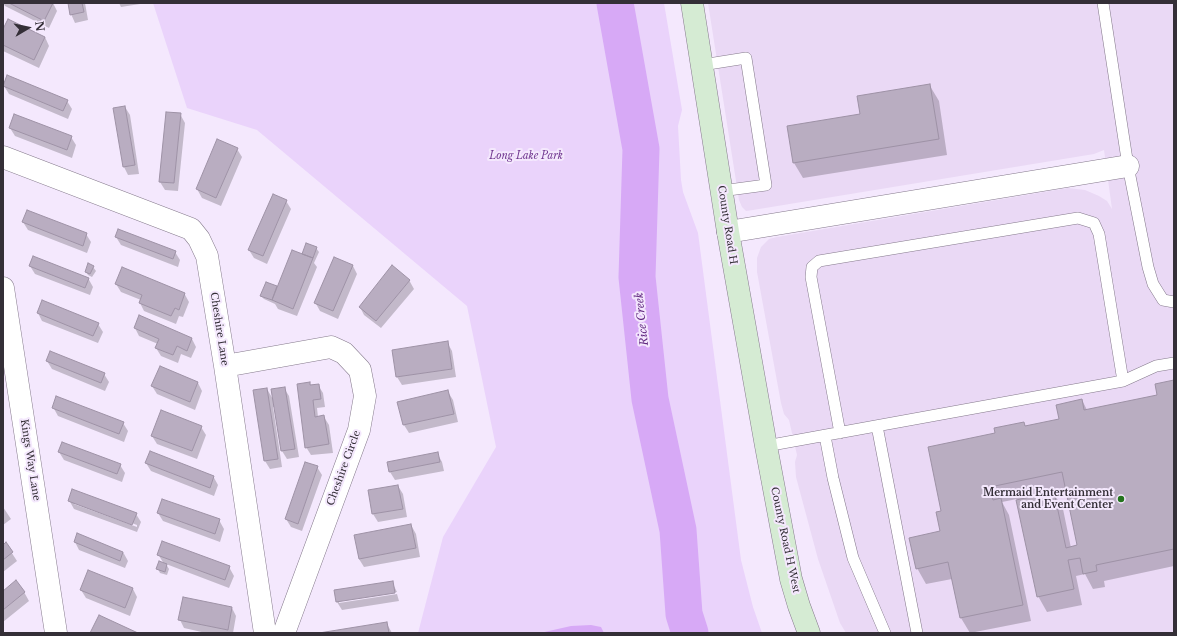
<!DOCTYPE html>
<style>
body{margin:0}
#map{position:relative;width:1177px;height:636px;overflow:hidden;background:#f4e8fd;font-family:"Libre Baskerville",serif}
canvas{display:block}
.frame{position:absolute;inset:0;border:4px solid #342f37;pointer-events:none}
.north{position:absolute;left:8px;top:8px;width:40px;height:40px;-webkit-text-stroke:3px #f4e8fd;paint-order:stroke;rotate:81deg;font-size:11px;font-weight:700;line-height:16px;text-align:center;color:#342f37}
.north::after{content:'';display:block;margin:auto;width:14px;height:18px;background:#342f37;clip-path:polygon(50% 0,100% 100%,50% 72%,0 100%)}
</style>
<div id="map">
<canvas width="1177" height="636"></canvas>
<div class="frame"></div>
<div class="north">N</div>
</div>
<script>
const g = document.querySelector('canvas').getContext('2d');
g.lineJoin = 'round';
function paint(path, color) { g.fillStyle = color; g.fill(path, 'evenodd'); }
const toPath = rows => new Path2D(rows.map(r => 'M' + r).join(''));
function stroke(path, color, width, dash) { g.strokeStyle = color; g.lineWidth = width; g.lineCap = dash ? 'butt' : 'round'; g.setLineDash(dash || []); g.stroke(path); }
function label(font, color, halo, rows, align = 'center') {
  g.font = font + ' "Libre Baskerville",serif'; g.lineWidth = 4; g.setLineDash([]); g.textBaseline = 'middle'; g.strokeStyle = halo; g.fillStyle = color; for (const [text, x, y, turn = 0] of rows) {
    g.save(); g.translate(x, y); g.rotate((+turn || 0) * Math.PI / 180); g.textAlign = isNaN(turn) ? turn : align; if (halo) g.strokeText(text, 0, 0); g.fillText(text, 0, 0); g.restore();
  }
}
paint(toPath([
 [708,3,1174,3,1174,633,846,633,840,623,818,559,796,477,795,462,797,455,789,420,784,414,781,403,757,272,757,258,761,247,769,239,777,237,1068,188,1085,190,1099,196,1107,201,1112,209,1104,150,1094,154,753,210,746,211,742,207,739,200]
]), '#ead9f5');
paint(toPath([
 [153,3,664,3,682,110,678,126,681,180,683,192,698,233,741,560,753,607,762,633,418,633,443,537,496,447,467,306,257,130,187,108]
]), '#ead3fb');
paint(toPath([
 [591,625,601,627,604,633,540,633,571,626]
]), '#d7a9f6');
paint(toPath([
 [3,3,53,3,57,11,49,28,5,6],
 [69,3,85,3,88,20,75,23,71,14],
 [119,3,140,3,140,4,121,7],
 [3,31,45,37,49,46,39,68,3,51],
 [4,86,67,101,72,109,68,119,9,94],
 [930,86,939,101,947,155,803,178,794,163,861,115],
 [125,107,130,115,139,174,128,175,124,167,114,109],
 [180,114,185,123,178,191,165,190,160,182],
 [10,128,71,137,76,145,72,158,15,136],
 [237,149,242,157,221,206,202,198,197,189],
 [286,201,291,209,267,264,254,258,249,250],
 [23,222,86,234,91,242,87,253,28,230],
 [116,237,175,252,180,260,178,267,121,245],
 [316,248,319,252,314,263,317,267,297,316,278,309,275,304,264,299,261,296,266,283,277,287,278,289,302,255],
 [334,258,353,266,357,274,338,319,320,311,315,302],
 [30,266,88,278,93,287,90,295,35,274],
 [93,267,96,271,92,277,88,275,86,272],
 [409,280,414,289,381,328,364,315,360,307],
 [116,284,184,293,189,302,183,317,179,316,176,324,144,311,140,303,141,300,121,292],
 [38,313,98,324,103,332,98,343,42,321],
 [135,328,192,339,196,347,191,358,181,354,178,363,161,356,156,348,158,344,139,336],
 [447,342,452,351,456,377,402,385,397,377,393,351],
 [47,361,104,374,109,382,105,391,52,369],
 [160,367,198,383,202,391,195,410,157,394,152,386],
 [1174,381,1174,566,1104,581,1105,587,1093,589,1085,574,1076,576,1082,605,1047,612,1038,596,1017,499,1002,502,1009,515,1031,621,970,633,961,618,952,579,926,584,917,568,942,532,943,511,996,434,1023,423,1026,427,1060,420,1082,400,1087,410,1158,396],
 [1066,489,1078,546,1071,548,1063,509,1053,492],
 [310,383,311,386,318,385,323,393,325,407,317,408,318,417,324,417,329,425,333,453,311,455,306,447],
 [284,388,289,396,299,457,287,459,282,451,275,407,273,407,282,467,270,469,265,461,254,391,267,389,274,401],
 [448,392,453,400,458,422,409,433,404,425,399,403],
 [53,407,123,423,128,431,124,442,58,416],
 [201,427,206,435,197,459,157,444,152,436],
 [59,452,120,465,125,473,122,482,64,460],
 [437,453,442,462,444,471,395,480,390,472],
 [146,463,213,476,218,485,214,496,151,471],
 [317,467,322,475,302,531,291,527,286,519],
 [398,486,403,494,407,517,378,522,373,514,369,491],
 [69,500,136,514,141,522,137,532,74,509],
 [74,502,137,525,137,527,74,504],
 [3,507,11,519,3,525],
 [158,513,219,520,224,529,220,542,163,521],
 [411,525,416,534,420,557,364,567,359,559,355,536],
 [75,542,123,552,128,561,125,568,79,550],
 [6,544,17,561,3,572,3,546],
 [158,554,229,567,234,576,229,588,166,564,169,569,167,575,160,573,158,569,164,564],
 [392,582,397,592,339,601,339,603,397,594,399,601,342,610,337,602,335,590],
 [133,589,137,597,130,616,86,598,81,590],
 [3,592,24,592,29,601,3,622],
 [232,608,236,616,233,633,206,633,184,628,180,620],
 [387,624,392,633,326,633]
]), '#0003');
stroke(toPath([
 [615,3,641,149,637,277,650,399,678,530,684,614,690,633]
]), '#d7a9f6', 37);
const building = toPath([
 [9,3,53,3,44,21,9,3],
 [68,3,82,3,84,12,70,15,68,3],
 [8,19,45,37,34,60,3,45,3,29,8,19],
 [7,75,68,100,63,111,3,86,7,75],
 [930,84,939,139,793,163,787,126,860,114,857,96,930,84],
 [125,106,135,165,123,167,113,108,125,106],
 [166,112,181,113,174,183,159,182,166,112],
 [14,114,72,136,67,150,9,128,14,114],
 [217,139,238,148,216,198,196,189,217,139],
 [273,194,287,200,263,256,248,250,273,194],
 [27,210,87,233,83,246,22,222,27,210],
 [118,229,176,251,173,259,115,237,118,229],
 [306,243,317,247,313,258,302,254,306,243],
 [292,250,313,258,293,309,272,300,292,250],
 [33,256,89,278,85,288,29,266,33,256],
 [334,257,353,265,333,311,314,303,334,257],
 [88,263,94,266,90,274,85,272,88,263],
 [392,265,410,280,376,321,359,307,392,265],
 [122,267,185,293,179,310,175,308,171,316,139,303,142,295,115,284,122,267],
 [266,282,277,286,272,300,260,296,266,282],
 [42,300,99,323,93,336,37,313,42,300],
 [139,315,192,338,187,351,177,346,173,355,155,348,159,339,134,328,139,315],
 [448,341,452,369,396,377,392,350,448,341],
 [50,351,105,373,101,383,46,361,50,351],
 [160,366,198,382,190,402,151,386,160,366],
 [1174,380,1174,549,1096,565,1097,571,1083,574,1080,558,1068,560,1074,589,1037,597,1016,500,1054,492,1066,548,1077,545,1062,472,990,487,993,500,1001,498,1023,605,960,618,948,562,916,569,909,538,940,531,936,512,941,511,928,447,995,433,994,428,1024,422,1025,426,1059,419,1056,405,1082,399,1084,410,1157,395,1155,384,1174,380],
 [310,382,310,385,319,384,321,399,313,400,315,417,324,415,329,444,305,448,297,384,310,382],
 [285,387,295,449,281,451,271,389,285,387],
 [267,388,278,459,264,461,253,390,267,388],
 [448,390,454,414,403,425,397,402,448,390],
 [56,396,124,422,119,434,52,408,56,396],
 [161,410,202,426,192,451,151,436,161,410],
 [62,442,121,464,117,474,58,452,62,442],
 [150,451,214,476,210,488,145,463,150,451],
 [438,452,440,462,389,472,387,462,438,452],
 [305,462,318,466,298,524,285,519,305,462],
 [398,485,403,509,372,514,368,490,398,485],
 [72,489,137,513,132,525,68,501,72,489],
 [162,499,220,519,215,534,157,513,162,499],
 [411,524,416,548,359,559,354,535,411,524],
 [77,533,123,552,120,561,74,542,77,533],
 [162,541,230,566,225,580,157,555,162,541],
 [6,542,13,552,3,560,3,545,6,542],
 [159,561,167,564,165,572,156,569,159,561],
 [88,570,133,588,125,608,80,590,88,570],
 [16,580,25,592,3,610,3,591,16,580],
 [393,581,395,593,336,602,334,590,393,581],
 [183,597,232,607,228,630,178,620,183,597],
 [99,615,138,633,90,633,99,615],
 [387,622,389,633,319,633,387,622]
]);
paint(building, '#b9adc1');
stroke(building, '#9e92a6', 1);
const lane = toPath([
 [1103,3,1128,166,1148,267,1153,284,1163,300,1174,302],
 [702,65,746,58,766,185,721,191],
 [877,426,917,633],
 [840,433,811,277,812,267,819,261,1078,218,1094,223,1099,234,1123,381],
 [825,436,833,478,853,558,885,633],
 [766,446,1123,381,1156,366,1174,363]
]);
const street = toPath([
 [3,157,191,229,199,239,207,256,225,366,265,633],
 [728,232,1128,166],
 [3,288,56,633],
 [225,366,331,347,344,353,360,370,365,396,359,430,284,633]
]);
const secondary = toPath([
 [692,3,728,232,766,446,791,579,799,606,809,633]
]);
stroke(lane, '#857a8c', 12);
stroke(street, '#857a8c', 23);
stroke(secondary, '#857a8c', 23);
stroke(lane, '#fff', 11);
stroke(street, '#fff', 22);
stroke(secondary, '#d5ebd3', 22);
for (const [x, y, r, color] of [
 [1121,499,4,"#23741d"]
]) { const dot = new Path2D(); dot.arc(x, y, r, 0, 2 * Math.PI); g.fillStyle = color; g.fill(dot); stroke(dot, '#f4e8fd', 1.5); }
label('italic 10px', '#723992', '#f4e8fd', [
 ["Long Lake Park",526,156]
]);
label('10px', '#342f37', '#f4e8fd', [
 ["County Road H",727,225,81],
 ["Cheshire Lane",219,329,81],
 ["Kings Way Lane",30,460,81],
 ["Cheshire Circle",344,468,-70],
 ["County Road H West",785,540,78]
]);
label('bold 10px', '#342f37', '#f4e8fd', [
 ["Mermaid Entertainment",1113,493],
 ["and Event Center",1113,505]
], 'right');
label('italic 11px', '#622981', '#f4e8fd', [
 ["Rice Creek",642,319,-96]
]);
</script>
